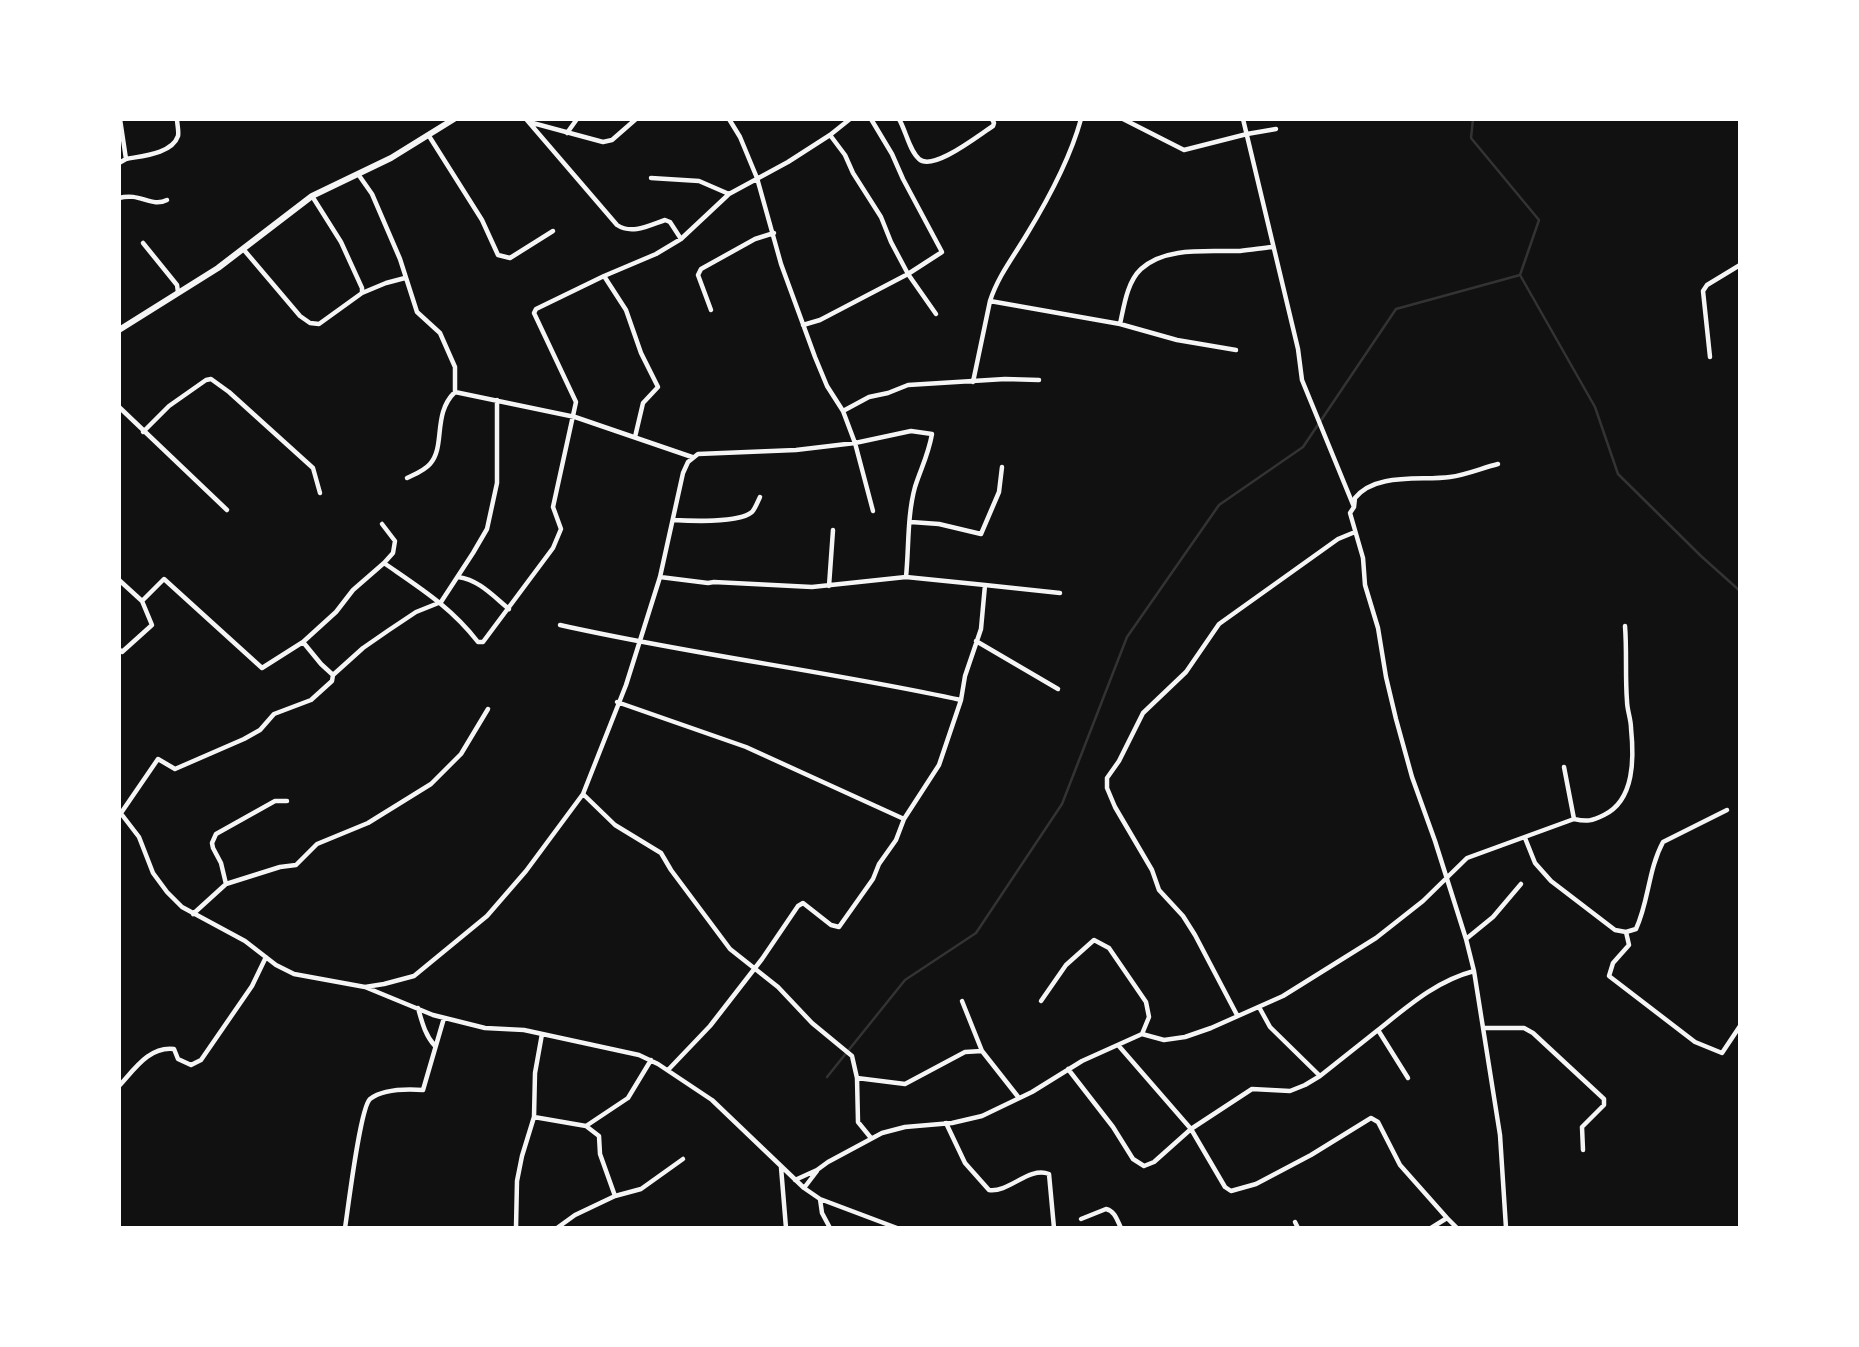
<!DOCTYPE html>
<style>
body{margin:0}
#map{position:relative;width:1859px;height:1347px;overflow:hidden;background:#111;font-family:Manrope,sans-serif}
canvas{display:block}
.frame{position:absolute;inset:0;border:121px solid #fff;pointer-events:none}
</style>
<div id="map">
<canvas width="1859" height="1347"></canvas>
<div class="frame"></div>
</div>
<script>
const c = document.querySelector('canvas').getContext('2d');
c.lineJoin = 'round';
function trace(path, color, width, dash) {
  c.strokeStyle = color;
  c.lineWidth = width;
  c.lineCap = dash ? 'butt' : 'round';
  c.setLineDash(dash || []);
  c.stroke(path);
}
const stream = new Path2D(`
 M1473,119l-2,19 68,82 -19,55 75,132 23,67 83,82 39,35
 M827,1077l78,-97 71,-47 86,-129 65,-167 92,-132 84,-58 93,-138 124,-34`);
const minor = new Path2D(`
 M526,119l91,106c15,10 33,0 48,-5l5,2 11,17
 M729,119l11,18 17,41 24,86 34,93 12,29 16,25 12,32 18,68
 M871,119l21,35 11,25 39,73 -34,22 28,40
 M899,119c7,12 10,31 20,40 14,13 61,-25 74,-33l1,-3 -2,-4
 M1081,119c-11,40 -32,79 -54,115 -13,22 -29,42 -37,67l130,23 57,16 59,10
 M1123,119l61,31 63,-16 29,-5
 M1243,119l55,230 4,31 52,127
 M529,122l74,20 9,-2 24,-21
 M567,133l10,-14
 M429,136l53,84 16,35 12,3 43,-27
 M126,159c15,-3 46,-5 52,-23 1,-5 -1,-12 -1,-17
 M119,163l7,-4 -6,-40
 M358,174l14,20 28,65 17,53 23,21 15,34v25l120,25 117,40
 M651,178l48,3 30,13
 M119,198c21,-6 32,10 48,2
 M143,243l34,42 1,7
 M244,250l56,66 10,7 9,1 43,-31v-5l-21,-46 -29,-46
 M604,276l22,34 15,43 17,34 -15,16 -8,34
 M362,293l24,-10 19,-5
 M711,310l-13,-35 3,-6 54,-30 19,-6
 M1120,324c4,-18 7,-42 21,-55 25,-23 68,-17 99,-18 11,-1 22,-3 32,-4
 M803,325l17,-5 88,-46 -17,-32 -10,-25 -28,-44 -8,-18 -15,-20
 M1710,357l-7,-66 4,-6 33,-20
 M973,382l17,-81
 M119,407l108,103
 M843,411l26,-14 19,-4 20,-8 97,-6 34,1
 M143,432l26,-26 37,-26 5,-1 18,13 84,76 7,25
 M1498,464c-16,4 -32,11 -48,13 -29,4 -74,-5 -95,21l-1,9 -4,6 13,45 2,27 13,43 8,49 10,42 16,58 23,64 31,98 8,32 26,164 6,93
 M407,478c8,-4 17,-7 23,-14 16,-18 2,-50 25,-72
 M673,520c17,1 66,3 79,-8 3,-3 6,-11 8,-15
 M911,522l28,2 42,10 18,-42 3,-25
 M384,563c36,25 67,44 94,79h5l70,-94 8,-19 -8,-22 23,-105 -42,-89 2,-4 68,-33 52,-22 25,-15 48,-45 59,-32 42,-27 20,-16
 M458,577c21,3 34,18 51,32
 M119,580l23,21 10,24 -30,27 -3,-3
 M985,585l75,8
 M829,586l4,-56
 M142,601l22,-22 98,89 41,-26
 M560,625c133,30 268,46 401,75
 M976,641l82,48
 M333,675l30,-27 26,-18 27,-18 25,-10 32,-49 14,-24 10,-46v-83
 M617,702l129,45 158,72 35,-54 22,-65 4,-24 16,-47 4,-44 -79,-8 -94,10 -98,-5 -6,1 -48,-6
 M1564,767l10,52
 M583,794l32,31 46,28 10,17 59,79 48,38 34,36 40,33 5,22 1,44 13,16
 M119,811l20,26 14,36 14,19 15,15 63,34 31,24 18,9 71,13 68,28 52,13 39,2 115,25 19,9 54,36 92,88 16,11 77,29
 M121,813l37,-54 17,10 69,-30 16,-9 14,-16 37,-14 21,-19 1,-6 -12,-11 -18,-22 33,-30 17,-22 31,-27 9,-10 2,-12 -13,-17
 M1525,838l10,25 16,18 64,49 11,2 10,-3c13,-28 12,-59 27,-87l64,-32
 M226,884l-5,-21 -8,-15 -1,-5 4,-9 59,-33h12
 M193,914l33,-30 54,-17 16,-2 21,-21 51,-21 63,-39 30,-30 27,-45
 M1626,932l3,13 -16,18 -4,13 86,66 27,11 18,-27
 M1466,939l27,-22 28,-33
 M365,987l19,-3 30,-8 73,-60 39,-45 57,-77 43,-109 34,-108 23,-104 5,-11 10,-8 98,-4 59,-7 56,-12 21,3c-4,22 -11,34 -17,53 -8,29 -6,61 -9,90
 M962,1001l20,50
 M1041,1001l25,-36 28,-25 15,8 37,54 3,15 -7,17
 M1259,1007l11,20 50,49 58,-46 30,48
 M418,1008c4,14 7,27 17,38
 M1237,1015l-42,-80 -12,-19 -24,-26 -7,-20 -37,-63 -8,-19v-10l12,-17 24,-48 43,-41 33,-48 119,-85 17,-7
 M1483,1028h41l9,5 71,66v6l-22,22 1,23
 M1378,1030c30,-24 58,-49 96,-59
 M1118,1045l73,84 34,58 6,4 25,-7 55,-29 60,-37 7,4 22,43 47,53
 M1068,1069l45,58 20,32 11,7 10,-4 37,-33 61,-40 38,2 15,-6 15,-9
 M668,1070l42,-44 52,-67 36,-53 5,-3 28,22 8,2 34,-48 6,-15 17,-24 8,-21
 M857,1078l48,6 60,-32 17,-1 37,47
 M119,1086c15,-16 30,-40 55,-37l4,10 13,6 10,-5 51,-74 14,-29
 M534,1117l52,9 42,-28 23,-38
 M946,1123l19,40 24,27c20,3 40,-24 60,-16l5,54
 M586,1126l13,10 1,18 15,42
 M781,1167l5,61
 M795,1180l22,-10 11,-8 54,-29 23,-6 47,-4 30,-7 50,-24 50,-31 60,-27 22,6 21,-3 26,-9 72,-32 93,-58 47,-37 44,-43 107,-39c13,3 18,2 30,-4 31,-15 30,-58 27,-87 0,-9 -4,-18 -4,-27 -2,-25 0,-50 -2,-75
 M804,1188l13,-17
 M820,1199l2,14 8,15
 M1081,1219l25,-10c9,2 11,11 15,19
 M1295,1222l3,6
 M345,1228c3,-19 15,-120 25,-129 13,-10 38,-10 53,-9l21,-72
 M516,1228l1,-47 5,-25 12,-39 1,-44 7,-39
 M557,1228l18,-13 40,-19 26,-7 42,-30
 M1431,1228l16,-10 10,10`);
const tertiary = new Path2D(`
 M119,330l99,-62 94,-72 79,-38 63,-39`);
trace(stream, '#333', 2.5);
trace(minor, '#f5f5f5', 4.5);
trace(tertiary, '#f5f5f5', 6);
</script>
